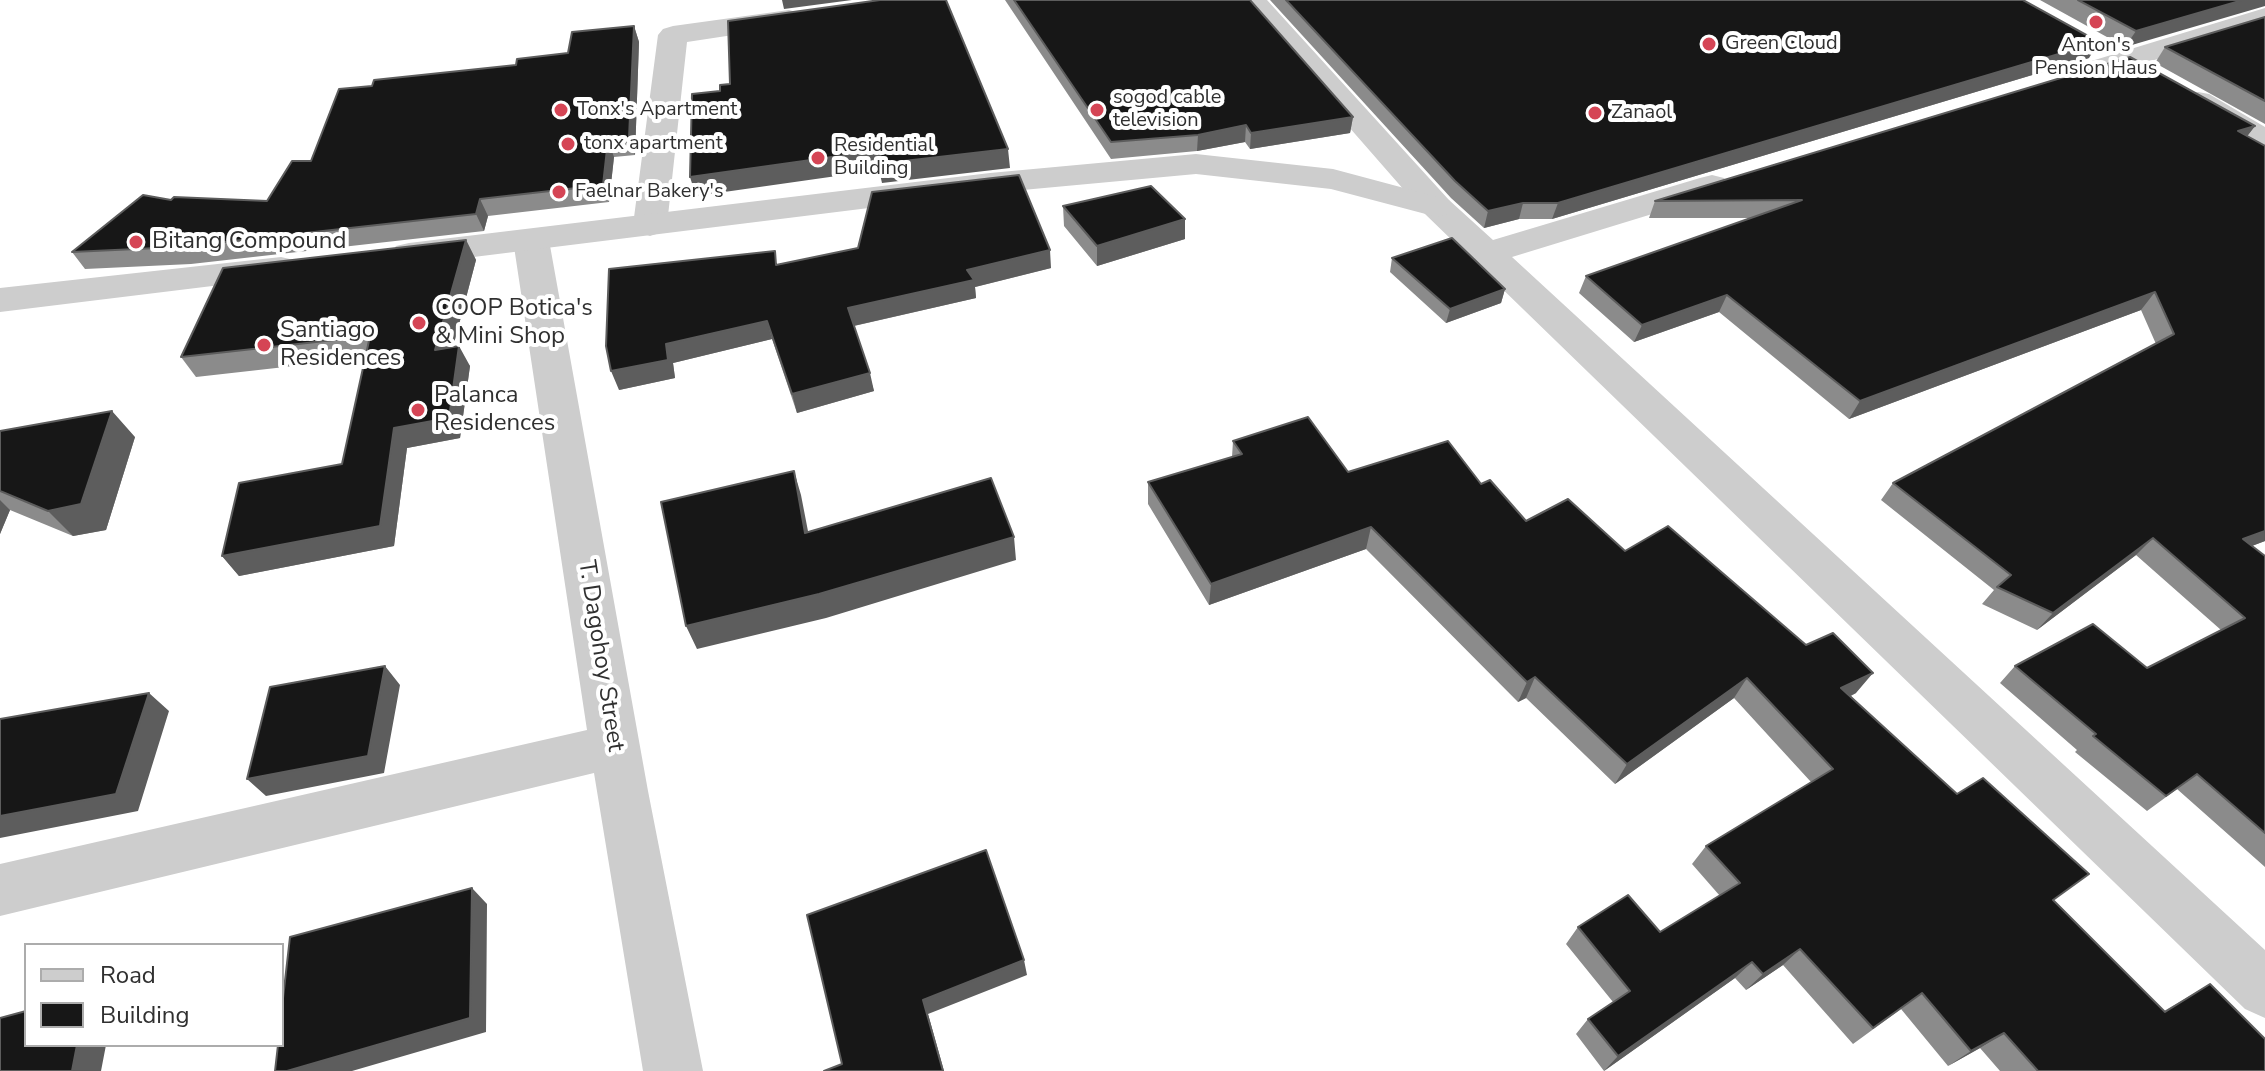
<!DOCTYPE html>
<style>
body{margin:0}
#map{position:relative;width:2265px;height:1071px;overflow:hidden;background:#fff;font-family:"Nunito Sans",sans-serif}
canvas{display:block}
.legend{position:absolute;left:24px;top:943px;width:260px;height:104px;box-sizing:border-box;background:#fff;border:2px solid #acacac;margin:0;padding:10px 14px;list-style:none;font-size:24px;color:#303030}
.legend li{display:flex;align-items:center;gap:16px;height:40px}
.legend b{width:40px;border:2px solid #acacac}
</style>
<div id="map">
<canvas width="2265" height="1071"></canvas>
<ul class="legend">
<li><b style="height:10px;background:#cdcdcd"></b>Road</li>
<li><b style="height:22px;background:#171717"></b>Building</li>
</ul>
</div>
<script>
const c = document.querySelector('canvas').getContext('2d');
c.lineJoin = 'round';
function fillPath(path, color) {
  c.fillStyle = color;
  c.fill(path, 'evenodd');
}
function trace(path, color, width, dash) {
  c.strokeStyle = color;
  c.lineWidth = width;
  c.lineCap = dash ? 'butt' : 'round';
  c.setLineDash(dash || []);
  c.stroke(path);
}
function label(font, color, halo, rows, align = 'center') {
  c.font = font + ' "Nunito Sans",sans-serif';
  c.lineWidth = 8;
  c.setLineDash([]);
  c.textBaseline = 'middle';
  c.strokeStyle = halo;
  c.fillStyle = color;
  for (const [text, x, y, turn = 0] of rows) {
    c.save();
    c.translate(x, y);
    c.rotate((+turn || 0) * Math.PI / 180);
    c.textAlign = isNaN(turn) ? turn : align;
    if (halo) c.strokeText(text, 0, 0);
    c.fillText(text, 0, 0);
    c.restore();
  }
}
const minor = new Path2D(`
 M1238,0h29l182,200 44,40 207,-62 12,-3 12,3 5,7 -5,7 -212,65 753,693v68l-20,-9 -820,-795z
 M2265,8v18l-192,59 -11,-3 -4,-6 4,-6z
 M789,10l10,3 4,6 -4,6 -112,17 -20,183 -5,7 -12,4 -12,-4 -5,-7 25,-190 5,-6 10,-3z
 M2198,92l11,2 56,33v23l-11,-3 -67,-39 -5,-7 5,-7z
 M531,229l12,3 6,8 99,551 55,280h-60l-49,-298 -594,143v-52l587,-134 -74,-490 6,-8z`);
const tertiary = new Path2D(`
 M1196,154l137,15 116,31 5,7 -5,7 -12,3 -106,-28 -135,-15 -206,19 -581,72 -13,-3 -5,-8 5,-8 13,-3 581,-70z
 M281,257l13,3 5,8 -5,8 -294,36v-24z`);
const wall = new Path2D(`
 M1005,0h245l103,117 -3,16 -100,16 -5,-7 -48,9 -86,8z
 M1270,0h753l66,58 -537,161h-33l-35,9 -33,-30z
 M2040,0h225l-140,47z
 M2265,17v107l-110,-61 10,-16z
 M634,26l5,16 -4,113 -21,2 -5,45 -121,14 -4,15 -293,33 -106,5 -13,-17 99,-52 96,1 44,-40 61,-75 144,-21 52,-12z
 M2255,126l-8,10 18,10v395l-13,5 13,10v311l-88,-78 -30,22 -72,-59 2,-2 -77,-67 15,-17 132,2 74,-38 -85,-75 -99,75 -55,-26 12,-14 -113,-90 12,-17 263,-139 -15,-34 -292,109 -130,-107 -85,30 -55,-49 7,-17 165,-58h-102l6,-17z
 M1063,206l122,13v20l-88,27 -33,-40z
 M466,240l10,20 -23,87 17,19 -10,72 -53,10 -13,98 -155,30 -17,-20 120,-92 23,-106 -169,19 -15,-20z
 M1392,258l113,31 -4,14 -55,20 -56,-51z
 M779,265l272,3 -76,19 1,11 -122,28 20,65 -77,22 -25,-74 -99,24 2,15 -56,12z
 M0,431l135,6 -29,93 -33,6 -63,-26 -10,24z
 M1233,441l115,31 133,12 45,37 99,30 231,142 -5,3 313,315 46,-27 55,87h-265l-20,-23 -32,18 -47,-57 -48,35 -70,-79 -37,25 -11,-12 -131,93 -28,-37 12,-15 25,-17 -47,-58 12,-17 82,5 60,-36 -28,-32 14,-18 105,-64 -77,-84 -119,86 -89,-86 -8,4 -152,-153 -157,56 -61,-101v-22l84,-25z`);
const shadedWall = new Path2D(`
 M782,0h70l-68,9z
 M2243,0h22v6l-140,41 11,-16z
 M634,26l5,16 -4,113 -6,-17z
 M2099,42l-10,16 -537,161 6,-16z
 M1353,117l-3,16 -100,16 1,-16z
 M1246,125l-1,17 -48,9 1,-16z
 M2255,126l-13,17 -4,-12z
 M608,140l6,17 -5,45 -6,-17z
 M1008,149l2,19 -128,15 -3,-13 -183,26 -6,-19 192,-27z
 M480,199l8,17 -4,15 -8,-17z
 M1523,203l-4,16 -35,9 4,-17z
 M1185,219v20l-88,27v-20z
 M466,240l10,20 -29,110 -12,-20z
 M1050,250l1,18 -76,19 1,11 -123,28 -5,-18 119,-38z
 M1505,289l-4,14 -55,20 4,-14z
 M2155,292l-14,18 -292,109 11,-18z
 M1727,295l-8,17 -85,30 8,-17z
 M767,321l5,18 -99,24 2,15 -56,12 -8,-19 55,-27z
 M459,346l11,20 -10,72 -53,10 -13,98 -155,30 -17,-20 172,-128z
 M870,373l4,18 -77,22 -5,-19z
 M112,411l23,26 -29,93 -33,6 -25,-25z
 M794,471l7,24 12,62 -8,-24z
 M0,500l10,10 -10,24z
 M1371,527l-5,22 -157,56 2,-21z
 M2265,531v10l-40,15 18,-17z
 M1014,537l2,23 -190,58 -129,31 -11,-23z
 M2153,538l-17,17 -99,75 16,-17z
 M385,666l15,19 -16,88 -118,23 -19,-17z
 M1873,673l-17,20 -31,15 16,-20z
 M1535,677l-9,21 -8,4 9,-20z
 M1747,678l-13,20 -119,86 12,-20z
 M149,693l20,18 -31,100 -138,27v-22z
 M472,888l15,16 -1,128 -134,39h-65z
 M1800,949l-17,16 -37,25 17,-16z
 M1024,960l3,15 -99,39 16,57h-1l-20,-71z
 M1752,962l-17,16 -131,93 14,-15z
 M2004,1033l-24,15 -32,18 23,-15z
 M77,1045h29l-5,26h-29z`);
const building = new Path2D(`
 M880,0h66l62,149 -130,15 4,-14 -192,27 2,-83 28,-3v-6l10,-1 -2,-63z
 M1014,0h236l103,117 -102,16 -5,-8 -48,10 -87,7z
 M1286,0h737l76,42 -541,161h-35l-35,8 -33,-30z
 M2078,0h165l-107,31z
 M2265,17v84l-100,-54z
 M634,26l-5,112 -21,2 -5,45 -123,14 -4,15 -297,33 -107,5 71,-57 28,5 3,-3 93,4 25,-40h19l28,-72 33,-3 2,-6 142,-15 1,-6 51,-6 4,-21z
 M2130,57l125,69 -17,5 27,15v385l-22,8 22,17v277l-68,-59 -31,22 -73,-60 3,-2 -81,-68 78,-42 54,44 98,-50 -92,-80 -100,75 -56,-26 14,-12 -118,-92 281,-149 -19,-42 -295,109 -133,-106 -85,30 -56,-49 216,-76 -147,1z
 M1019,175l31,75 -83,20 7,10 -126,28 22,65 -78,21 -25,-73 -101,23 2,16 -57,11 -5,-25 3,-77 166,-18 1,14 82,-17 14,-56z
 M1151,186l34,33 -88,27 -34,-40z
 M1452,238l53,51 -55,20 -58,-51z
 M466,240l-31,110 24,-4 -10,72 -55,10 -14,98 -158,30 17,-73 103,-19 28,-128 -189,21 42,-89z
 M112,411l-31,93 -33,7 -48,-20v-60z
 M1308,417l40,55 100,-31 33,43 9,-4 36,41 42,-22 57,52 43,-25 138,119 27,-12 40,40 -32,15 116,106 26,-16 106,96 -36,26 112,112 45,-28 55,55v32h-227l-34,-38 -33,18 -49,-58 -49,35 -73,-79 -37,25 -11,-12 -134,94 -30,-37 42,-28 -52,-64 50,-32 32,37 80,-49 -34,-37 127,-77 -86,-91 -120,86 -92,-87 -8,5 -156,-155 -160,57 -63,-102 94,-28 -9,-13z
 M794,471l11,62 186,-55 23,59 -195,57 -133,32 -25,-124z
 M385,666l-17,90 -121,23 23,-92z
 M149,693l-33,101 -116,22v-97z
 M986,850l38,110 -101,40 20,71h-119l18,-7 -35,-149z
 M472,888l-2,130 -183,53h-12l3,-26h4v-38l8,-70z
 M26,1011v34h51l-5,26h-72v-53z`);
const markers = [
 [2096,22,8,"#d54555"],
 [1709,44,8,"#d54555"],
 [561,110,8,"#d54555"],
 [1097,110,8,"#d54555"],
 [1595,113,8,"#d54555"],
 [568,144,8,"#d54555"],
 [818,158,8,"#d54555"],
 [559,192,8,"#d54555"],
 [136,242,8,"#d54555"],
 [419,323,8,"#d54555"],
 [264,345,8,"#d54555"],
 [418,410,8,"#d54555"]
];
const farPoinames = [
 ["Green Cloud",1725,44],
 ["Anton's",2096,46,"center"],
 ["Pension Haus",2096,69,"center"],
 ["sogod cable",1113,98],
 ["television",1113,121],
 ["Tonx's Apartment",577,110],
 ["Zanaol",1611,113],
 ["tonx apartment",584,144],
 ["Residential",834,146],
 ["Building",834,169],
 ["Faelnar Bakery's",575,192]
];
const poiNames = [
 ["Bitang Compound",152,242],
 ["COOP Botica's",435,309],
 ["& Mini Shop",435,337],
 ["Santiago",280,331],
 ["Residences",280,359],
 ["Palanca",434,396],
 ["Residences",434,424]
];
const streetNames = [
 ["T. Dagohoy Street",600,656,81]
];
fillPath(minor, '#cdcdcd');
fillPath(tertiary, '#cdcdcd');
fillPath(wall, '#8b8b8b');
fillPath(shadedWall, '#5d5d5d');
fillPath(building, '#171717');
trace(building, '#5d5d5d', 2);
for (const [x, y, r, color] of markers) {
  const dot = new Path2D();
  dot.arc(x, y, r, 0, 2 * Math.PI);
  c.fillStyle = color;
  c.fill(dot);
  trace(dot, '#fff', 3);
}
label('20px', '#303030', '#fff', farPoinames, 'left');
label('24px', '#303030', '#fff', poiNames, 'left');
label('24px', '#303030', '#fff', streetNames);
</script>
